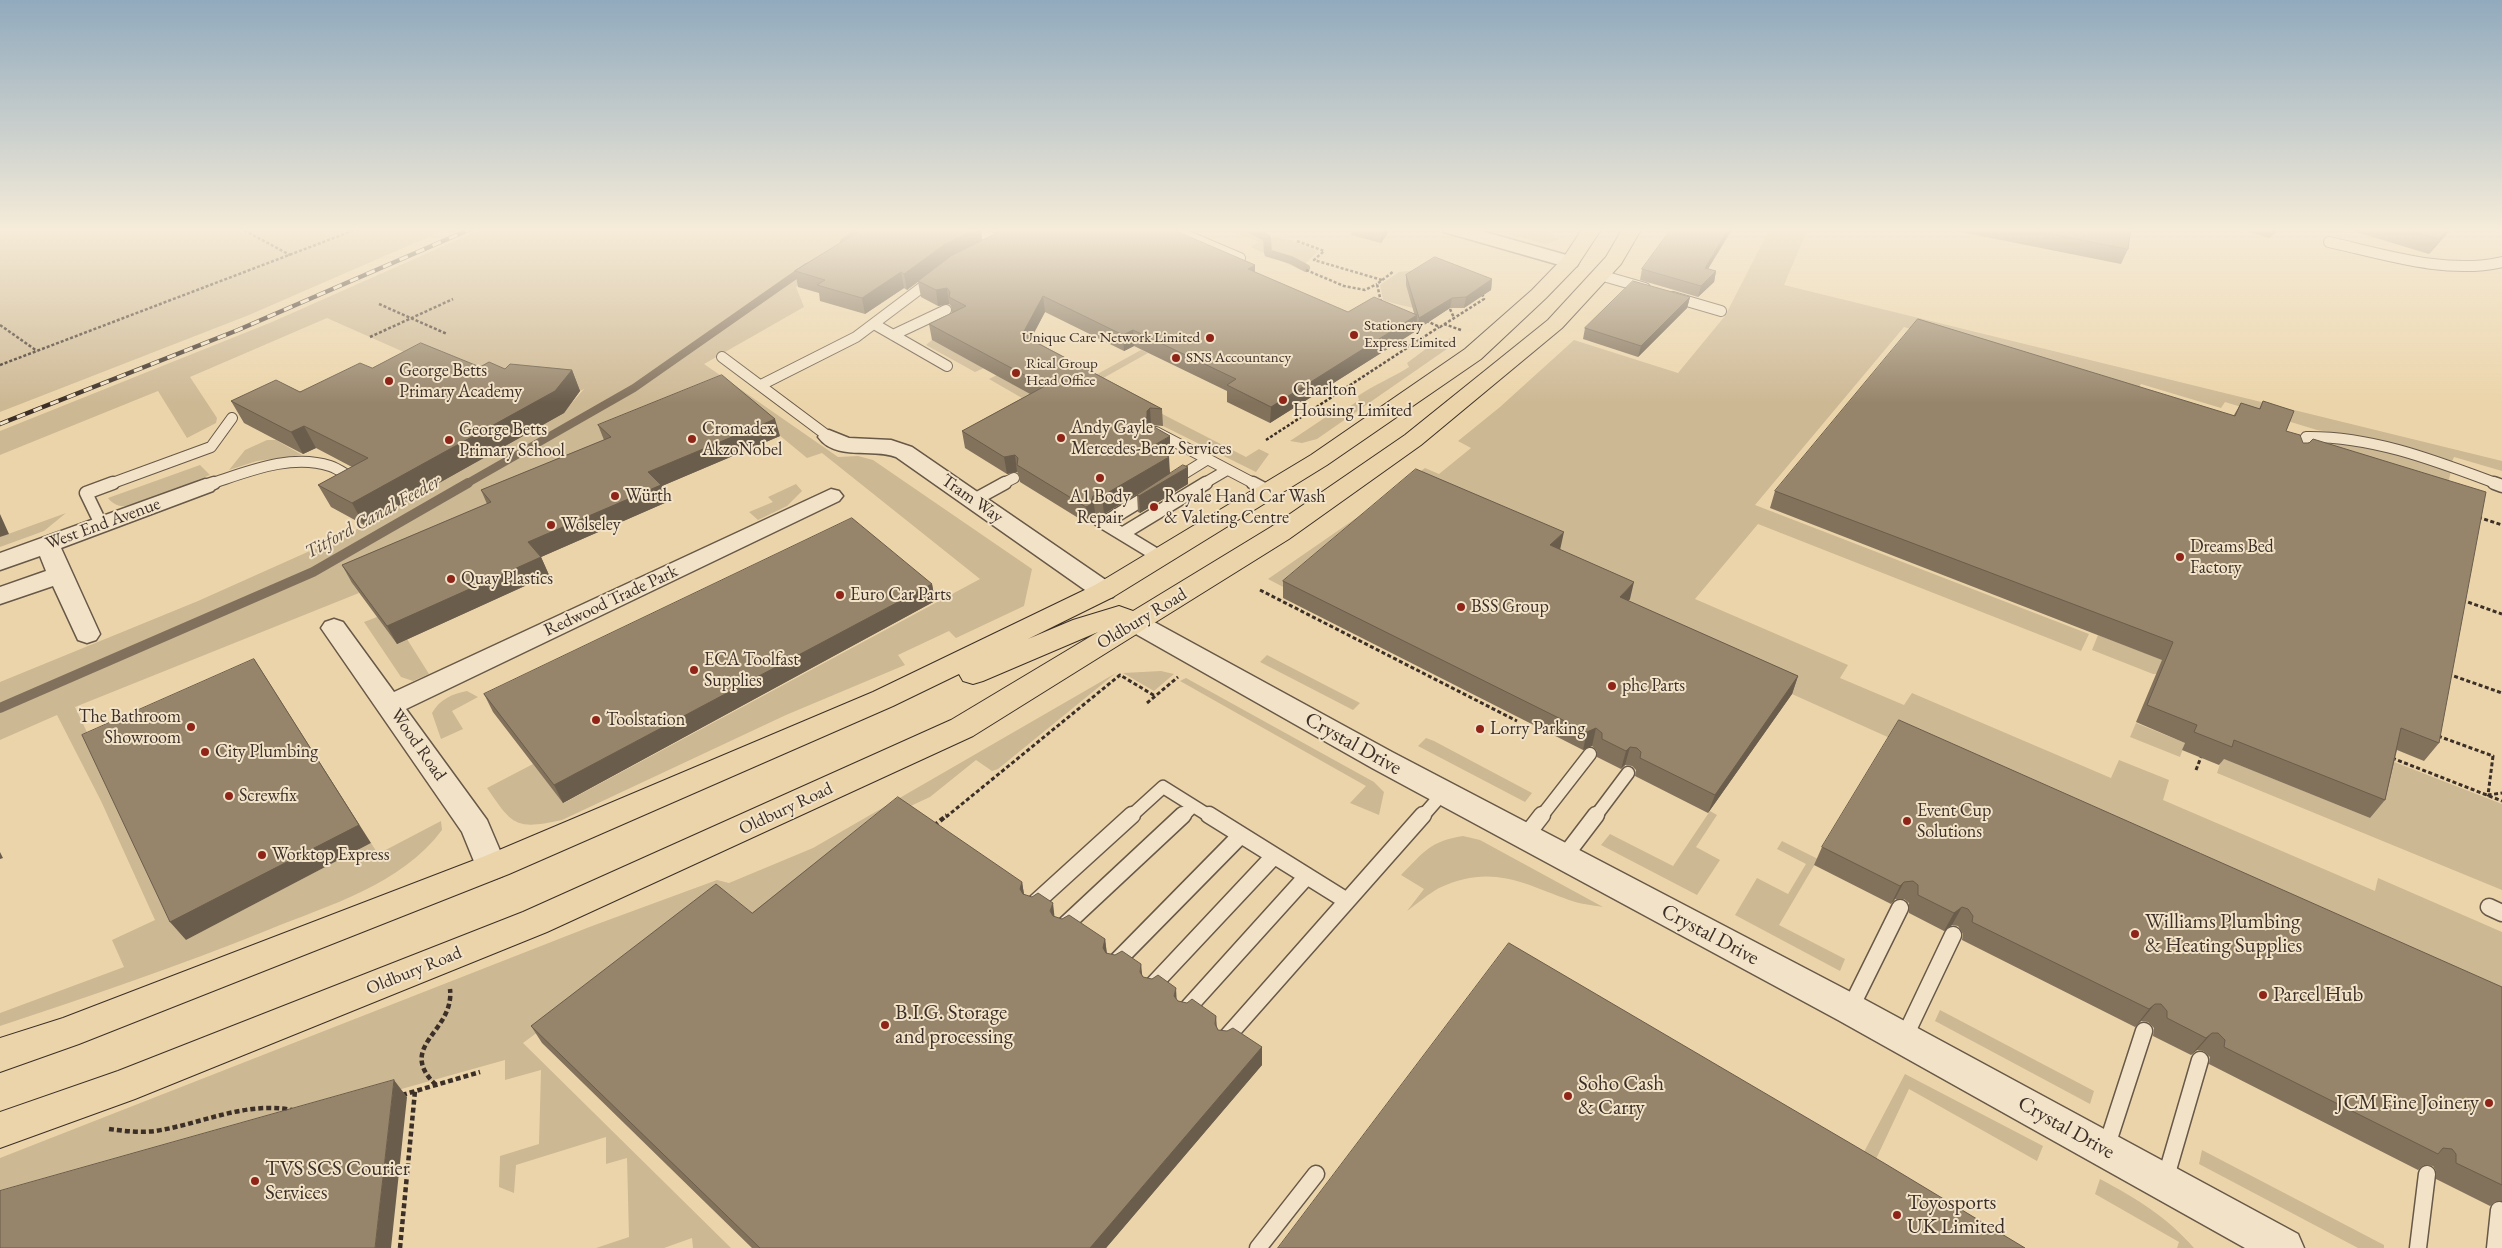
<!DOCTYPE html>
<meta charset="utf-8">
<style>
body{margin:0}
canvas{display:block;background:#ebd4aa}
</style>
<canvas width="2502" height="1248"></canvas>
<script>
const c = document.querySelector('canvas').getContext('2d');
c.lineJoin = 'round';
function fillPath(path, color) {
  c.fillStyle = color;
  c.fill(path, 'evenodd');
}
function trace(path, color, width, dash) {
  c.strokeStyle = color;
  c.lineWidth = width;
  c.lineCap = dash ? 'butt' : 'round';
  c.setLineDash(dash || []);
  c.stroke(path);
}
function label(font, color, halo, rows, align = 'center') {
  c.font = font + ' "EB Garamond",serif';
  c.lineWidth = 4;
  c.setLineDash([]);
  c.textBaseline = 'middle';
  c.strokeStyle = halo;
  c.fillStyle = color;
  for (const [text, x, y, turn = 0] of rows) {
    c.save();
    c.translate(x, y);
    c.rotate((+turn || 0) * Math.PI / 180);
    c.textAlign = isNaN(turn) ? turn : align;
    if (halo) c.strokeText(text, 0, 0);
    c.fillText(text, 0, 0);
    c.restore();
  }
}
const green = new Path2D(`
 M0,228h449l-200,87 -249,97z
 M484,228h404l-92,59 8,20 -100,57 134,93 20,-1 15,4 159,109 -8,37 -68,32 -7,-7 -51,24 7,10 -119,50 -224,105c-46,10 -49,6 -75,-32l46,-24 31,39 416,-224 -158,-126 -15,5 -80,-66 -375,191 7,10 -284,114 111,233 185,-97 7,11 63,-33 1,9c-41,55 -113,75 -174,100 -89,36 -178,66 -268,96v-13l124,-46 -12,-27 43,-20 -54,-119 -44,-86 -57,25v-58l198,-81 152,-68 213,-120 21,-24 -4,2h-250l76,-38 -79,-35 -137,59 27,41 -1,5 -29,15 -29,-47 -158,64v-24l272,-109z
 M1225,228h28l19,9 18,3 28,11 -13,13 4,2 -8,4 -50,-23 8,-5z
 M1505,228h39l15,12 -14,4 -43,-12z
 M1770,228h38l-24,57 718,176v10l-48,-14 -3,7 -86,-26 -48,-8 -92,-28 -4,6 -80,-24 -8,12 -229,-69 -149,178 334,129 -8,17 -323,-127 -63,75 153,66 -8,13 64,27 8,-12 199,85 8,-18 50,20 -6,20 212,91 3,-13 124,54v81l-886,-398 13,-16 -223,-117 19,-14 14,6 32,-26 -13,-7 42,-34 74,-67 104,33 47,-57z
 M1419,270l9,43c-15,-7 -29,-7 -45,-13l-3,-15 19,-13z
 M1450,338l4,6 -137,95 -15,4 -12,-2 36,-24h9l24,-17 -1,-4c17,-12 34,-18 51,-29l-2,-4 20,-15 8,1z
 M932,340l52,28 -9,4 -49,-27z
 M1141,350l7,3 -50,28 148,76 13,-8 10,5 -13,18 -93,-46 -80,-44z
 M997,375l33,19 -8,4 -33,-19z
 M267,440h9l26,15 -45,6 -28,9 16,-20z
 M2336,443l28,2 87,26 -7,30 -122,-56z
 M200,465l10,10c-26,10 -58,28 -85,31 -7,1 -13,-3 -17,-8z
 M796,484l6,7 -15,15 -29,14 -9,-8 24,-10 -5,-5z
 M1378,503l-91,86 -19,-10z
 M66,513l-22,18 -44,16v-10z
 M377,617l20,27 10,-5 22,35 -16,7 -12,-4 -37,-55z
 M2098,635l83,32 -2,6 -26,1 -61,-24z
 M1267,655l93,48 -7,7 -93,-48z
 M1161,671l13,3 -20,17 -31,-18z
 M1116,673l-118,96 -6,2 -16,-11 -46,37 -28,13 -140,111 -36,-29 -203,151 208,205h-38l-1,-10 -28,10h-68l33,-11 -2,-79 -21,6v-27l-90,28 -2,28 -15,-6 1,-31 39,-12 2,-74 -36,10v-20l-282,79 -223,87v-68l592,-232 125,-46 12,3 84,-35z
 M1186,678l188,104 10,10 -5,23 -29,-12 16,-17 -186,-105z
 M467,691l11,6 -26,14 11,18 -22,10 -9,-26c8,-14 20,-19 35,-22z
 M2136,723l49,20 -5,14 -50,-20z
 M1426,738l8,3 98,52 -7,9 -107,-56z
 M2222,758l148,60 14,-60 118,46v86l-285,-117z
 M1710,811l7,4 -21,32 24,13 -23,35 -96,-50 9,-11 63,32z
 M1463,836l17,4 123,67c-11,-2 -24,-3 -34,-7 -48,-18 -79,-36 -130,-12 -11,6 -22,16 -32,23l17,-22 -23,-14c23,-23 29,-34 62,-39z
 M1782,841l36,18 -39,66 66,34 -5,12 -105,-56 22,-37 31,16 18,-30 -29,-15z
 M1940,1010l154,81 -4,13 -155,-83z
 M1905,1074l138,72 -6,15 -128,-72 -41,87 -13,-7z
 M2202,1150l182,95v3h-26l-159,-84z
 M2100,1179c36,19 67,38 94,69h-17l2,-6 -84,-48z`);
const streamFar1 = new Path2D(`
 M1247,228l20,10 1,15 23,7 15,8
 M844,242l20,-14
 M466,484l168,-96 173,-121`);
const stream = new Path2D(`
 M0,708l313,-136 155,-89`);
const pathFar2 = new Path2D(`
 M240,228l50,27
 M1297,241l27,10 -10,9 68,20
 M1306,270l38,16 21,4 12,-6
 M1381,302l-4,-18 17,-13
 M379,304l68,30
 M1450,309l4,9
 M1426,321l14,6 44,-28 -2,-6
 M1444,324l17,6
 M0,325l37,26
 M370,337l83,-38
 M0,365l360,-137
 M1266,440l173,-113`);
const pathFar1 = new Path2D(`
 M2478,517l24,8
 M1260,590l257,131
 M2462,600l40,14
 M2448,674l54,19
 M1147,703l31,-26
 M2438,736l55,20 -5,39 14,-2
 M2392,758l110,43
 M2196,770l5,-13
 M946,817l174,-142 35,21`);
const path = new Path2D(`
 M934,826l13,-11
 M436,1085c-41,-39 19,-53 14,-96
 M402,1095l78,-23
 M109,1129c15,2 31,4 46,2 47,-7 89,-30 137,-21
 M400,1248l15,-157`);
const serviceFar2 = new Path2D(`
 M1169,228l71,30
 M983,235l18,5
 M2329,242c54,12 118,33 173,20
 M1600,275l45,13
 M1673,297l48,14
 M874,324l73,42
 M893,335l53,-25
 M722,357l107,80
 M761,385l95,-48 77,-58
 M1156,432l99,52
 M2296,454l10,-17c67,-1 130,24 192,47
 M1174,480l34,-21
 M110,484l101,-37 21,-29
 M210,484c37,-12 81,-31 120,-18 9,3 16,9 24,13
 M1002,484l12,-6
 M1203,484l24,-14`);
const serviceFar1 = new Path2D(`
 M1253,483l15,8
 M2494,483l8,3
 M205,486l9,-3
 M974,500l31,-17
 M1099,520l61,37
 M1104,523l46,-28
 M101,524l-15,-31 27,-10
 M1122,534l84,-51
 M1130,817l33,-30 48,30
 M1182,817l11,-11
 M1422,817l21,-24
 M1541,817l49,-63
 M1595,817l33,-44`);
const service = new Path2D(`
 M1209,815l138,86 76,-86
 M1525,837l17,-22
 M1564,857l32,-42
 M1033,905l99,-90
 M2489,907l13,6
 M1063,927l120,-112
 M1115,963l125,-127
 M1151,987l123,-131
 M1850,1009l50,-101
 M1185,1011l122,-135
 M1904,1038l49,-103
 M1225,1039l122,-138
 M2106,1148l38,-117
 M2165,1180l35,-120
 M1258,1248l58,-74
 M2418,1248l9,-74
 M2495,1248l4,-38`);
const minor = new Path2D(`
 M1441,228h30l106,30 2,4 -2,4 -7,2 -126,-36z
 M829,430l20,8 42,2 21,7 201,138 4,6 -4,6 -9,2 -9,-2 -199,-140c-24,-9 -61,4 -78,-20l3,-5z
 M205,479l8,2 4,5 -4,5 -152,57 39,86 -4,6 -9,3 -9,-3 -25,-54 -53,18v-17l46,-16 -6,-15 -40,14v-17z
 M831,489l8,2 4,5 -4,5 -433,208 81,111 20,47 -5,9 -11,4 -11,-4 -18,-44 -141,-204 4,-6 9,-3 9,3 51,70z
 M1136,614l9,3 247,135 470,246 436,236 6,14h-59l-407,-228 -466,-252 -245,-139 -4,-6 4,-6z`);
const primary = new Path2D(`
 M1583,228h19l-25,38 -31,32 -65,61 -154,106 -214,132 -85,42 45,-19 46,-14 14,5 138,-84 134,-92 143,-115 58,-63 17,-29h19l-21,36 -59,64 -141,117 -132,94 -316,197 -426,196 -412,167 -135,49v-36l118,-41 405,-159 428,-192 147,-88 -115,49 -10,3 -10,-3 -4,-7 -66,32 -384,168 -430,170 -79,28v-34l63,-20 422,-162 388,-164 222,-107 216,-130 154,-106 67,-59 31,-32z`);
const rail = new Path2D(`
 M0,424l238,-94 235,-102`);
const wall = new Path2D(`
 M865,228h120l-4,1 1,12 17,-9 -14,-4h106l164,37v7l93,40 66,1 -8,-28v-10l86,4 -1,11 -27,18h-14l-32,21 -2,-7v9l-146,92 -43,-21v-11l-93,-45 -10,5 -79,-39 -14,27 131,70 1,17 -12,-1 19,28 -4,2 4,18 18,11 -48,29 -2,-1 -1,-17 10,-7 -43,26 -9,-1 -4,9 -3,2 -68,-42 -2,-9 -1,-1 -10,2 -42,-26 -3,-17 68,-37 -98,-54 -3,-16 23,-11 -1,-7 -2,-2 -11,2 -17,-9 -3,-15 -11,8 -3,-2 -39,26 -45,-13 -1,-8 -21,-6 -3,-16z
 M1351,228h40l-10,15 -30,-8z
 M1941,228h190l-3,21 -7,15z
 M2237,228h43l-11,10z
 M2343,228h109l-23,26z
 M1642,269h66l8,2 -2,11 -16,15 -58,-17z
 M1690,297l-3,11 -49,49 -55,-18 2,-11z
 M480,367l25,2 67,1 8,21 -16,22 -200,112 -33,-18 -13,-22 34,-18 -36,-19 -13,6 -59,-31 -13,-22z
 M2263,401l23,30 153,312 -15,18 -27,-11 -12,50 -15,18 -146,-59 -5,6 -37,-15 3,-7 -49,-21 26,-62 -392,-152 5,-17 459,-76 7,-12 18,6z
 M598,425l182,11 -118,50 5,16 -126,55 8,18 -152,69 -45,-61 -10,-18 145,-61 -6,-14 123,-50z
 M1560,550l70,49 -2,2 170,75 -6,18 -84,119 -73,-37 1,-6 -4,-4 -7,-1 -4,4 -24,-12v-6l-5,-5 -9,4 -300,-152v-17z
 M932,584l3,17 -372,202 -70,-91 -9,-18z
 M1822,847l680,140v214h-5l-7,5 -54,-27v-8l-3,-5 -9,-1 -6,5 -209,-106 1,-7 -7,-6 -6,-1 -6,5 -38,-19 1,-8 -6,-6 -7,-1 -6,6 -173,-87 1,-6 -5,-8 -6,-1 -8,6 -35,-18v-10l-5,-4h-9l-4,5 -77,-39z
 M1022,882l2,13 31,22 50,22 2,14 35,23 35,24 1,1 38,15 1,11 1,3 44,17v18l-156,183h-354l-210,-205 -11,-17 221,-113z`);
const shadedWall = new Path2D(`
 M975,228h10l-4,1 1,13 -36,18 -39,30 -3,-16 40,-29z
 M1000,228h9l-9,5z
 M1382,228h9l-10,15 1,-14z
 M1729,228h4l-31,51 3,-11z
 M2275,228h5l-11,10z
 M2448,228h4l-23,26 10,-15z
 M1255,265v16l-7,-12z
 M1716,271l-2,11 -16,15 3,-11z
 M901,272l3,16 -39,26 -3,-16z
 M1492,279l-1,11 -27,18 2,-11z
 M947,288l2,16 -11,2 -2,-16z
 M1043,296l2,16 -21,39 -2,-16z
 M1690,297l-3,11 -49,49 3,-11z
 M1452,298l-2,10 -32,21 1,-11z
 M1417,315l-1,16 -146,92 1,-16z
 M1133,330l1,16 -10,5 -1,-16z
 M572,370l8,21 -16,22 -200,112 -12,-22z
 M1150,408l1,17 -9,-5 5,-9z
 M775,419l5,17 -118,50 5,16 -126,55 8,18 -152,69 -10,-18 141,-84 120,-70z
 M304,426l12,22 -13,6 -12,-22z
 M1170,436v17l-18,11 -1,-17z
 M1015,455l2,17 -10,2 -3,-17z
 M1169,457l1,17 -66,40 -2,-18z
 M1188,467v17l-48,29 -1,-17z
 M1093,496l2,17 -4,9 -3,2 -2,-17z
 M0,514l9,20 -9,3z
 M1564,532l-4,18 -10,-5z
 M1634,582l-4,17 -14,16 4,-18z
 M932,584l3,17 -372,202 -9,-18z
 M254,659l117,184 -185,97 -16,-18z
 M1798,676l-6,18 -84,119 7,-18z
 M1596,728l-4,18 -9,4 4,-18z
 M1630,747l-5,18 -4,4 5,-18z
 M0,852l3,6 -3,1z
 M1022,882l3,18 -5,-11z
 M1904,882l-9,17 -4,5 9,-18z
 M1053,903l2,18 -5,-10z
 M1962,907l-10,18 -8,6 10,-18z
 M1105,939l2,18 -4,-9z
 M1141,964l2,18 -3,-10z
 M1176,988l1,17 -3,-9z
 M2155,1004l-14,17 -6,6 14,-18z
 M2212,1033l-15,17 -6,5 15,-17z
 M1262,1047v18l-156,183h-16z
 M394,1080l13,17 -16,151h-16z`);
const building = new Path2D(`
 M865,228h112l-33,17 -40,29 -3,-2 -39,26 -45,-13 8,-5 -30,-9z
 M1007,228h84l3,2 2,-2h73l86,37 -7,4 100,43 26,-15 43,18 -146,92 -44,-22 9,-6 -103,-49 -10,5 -80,-39 -21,39 140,74 -12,-1 -3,3v6l-5,3 28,16 -19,11 18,10 -67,39h-9l-3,9 -4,2 -69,-42 1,-7 -3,-3 -11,2 -42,-26 83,-45 -116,-62 37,-18 -17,-9 1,-5 -3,-4 -11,2 -18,-9 33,-25z
 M1672,228h57l-24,40 11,3 -15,15 -59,-17z
 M2022,228h109l-3,21z
 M2403,228h45l-9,11z
 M1435,257l57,22 -26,18 -14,1 -33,20 -13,-43z
 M1633,281l57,16 -49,49 -56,-18z
 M1918,319l317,97 6,-13 19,6 3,-8 31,10 -8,20 14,4 3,8h6l4,-4 173,53 -47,251 -38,-15 -16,72 -151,-60 -2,7 -38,-15 3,-7 -50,-20 26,-63 -398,-151z
 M421,343l59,24 9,-5 16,7 5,-5 62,6 -17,21 -203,112 -34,-18 50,-27 -64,-32 -13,6 -60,-31 45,-21 24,12 60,-29 12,5z
 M722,375l53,44 -127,53 13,13 -133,57 13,15 -154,69 -45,-61 149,-63 -10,-12 130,-53 -13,-12z
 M1183,465l5,2 -49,29 -2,-1z
 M1416,469l148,63 -14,13 84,37 -14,15 178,79 -83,119 -75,-37 1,-6 -4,-4 -7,-1 -4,4 -24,-12v-6l-6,-5 -9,4 -304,-151z
 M852,518l80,66 -378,201 -70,-91z
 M254,659l105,166 -189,97 -88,-187z
 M1899,720l603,267v198l-46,-22v-9l-4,-5 -9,-1 -5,6 -214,-107 1,-7 -7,-7h-6l-6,5 -39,-20v-7l-6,-7h-6l-6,5 -177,-87 1,-6 -5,-7 -6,-2 -8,6 -36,-18v-10l-5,-4 -9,1 -4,4 -78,-39z
 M898,797l124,85 -2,7 3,5 9,3 6,-4 15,10 -3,8 3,5 9,3 7,-4 36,24 -2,9 3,5 9,2 7,-4 19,13 -1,8 3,5 9,2 6,-4 18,13 -2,8 4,5 9,2 5,-4 24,17 -1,8 3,6 9,1 6,-3 29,19 -172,201h-330l-229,-222 185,-142 36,29z
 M1509,943l375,220 141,85h-747z
 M394,1080l-19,168h-375v-57z`);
const markers = [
 [1354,335,5,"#8f2418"],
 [1210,338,5,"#8f2418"],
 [1176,358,5,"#8f2418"],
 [1016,373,5,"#8f2418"],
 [389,381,5,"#8f2418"],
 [1283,400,5,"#8f2418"],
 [1061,438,5,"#8f2418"],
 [692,439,5,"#8f2418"],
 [449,440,5,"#8f2418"],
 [1100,478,5,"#8f2418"],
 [615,496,5,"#8f2418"],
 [1154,507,5,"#8f2418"],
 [551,525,5,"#8f2418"],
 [2180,557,5,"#8f2418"],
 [451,579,5,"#8f2418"],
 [840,595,5,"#8f2418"],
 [1461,607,5,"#8f2418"],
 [694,670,5,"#8f2418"],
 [1612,686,5,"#8f2418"],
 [596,720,5,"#8f2418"],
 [191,727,5,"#8f2418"],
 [1480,729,5,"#8f2418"],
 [205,752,5,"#8f2418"],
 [229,796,5,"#8f2418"],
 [1907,821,5,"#8f2418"],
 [262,855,5,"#8f2418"],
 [2135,934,5,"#8f2418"],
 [2263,995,5,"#8f2418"],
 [885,1025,5,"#8f2418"],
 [1568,1096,5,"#8f2418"],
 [2489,1103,5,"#8f2418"],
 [255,1181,5,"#8f2418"],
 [1897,1215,5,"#8f2418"]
];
const farPoinames = [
 ["Stationery",1364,326],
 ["Express Limited",1364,343],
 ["Unique Care Network Limited",1200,338,"right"],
 ["SNS Accountancy",1186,358],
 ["Rical Group",1026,364],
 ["Head Office",1026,381]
];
const poiNames = [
 ["George Betts",399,371],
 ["Primary Academy",399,392],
 ["Charlton",1293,390],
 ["Housing Limited",1293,411],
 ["Andy Gayle",1071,428],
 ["Mercedes-Benz Services",1071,449],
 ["Cromadex",702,429],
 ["AkzoNobel",702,450],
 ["George Betts",459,430],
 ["Primary School",459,451],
 ["Würth",625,496],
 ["A1 Body",1100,497,"center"],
 ["Repair",1100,518,"center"],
 ["Royale Hand Car Wash",1164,497],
 ["& Valeting Centre",1164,518],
 ["Wolseley",561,525],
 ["Dreams Bed",2190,547],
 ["Factory",2190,568],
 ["Quay Plastics",461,579],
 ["Euro Car Parts",850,595],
 ["BSS Group",1471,607],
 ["ECA Toolfast",704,660],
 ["Supplies",704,681],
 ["phc Parts",1622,686],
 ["The Bathroom",181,717,"right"],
 ["Showroom",181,738,"right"],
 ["Toolstation",606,720],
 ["Lorry Parking",1490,729],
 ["City Plumbing",215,752],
 ["Screwfix",239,796],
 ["Event Cup",1917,811],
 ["Solutions",1917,832],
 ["Worktop Express",272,855]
];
const streetNames = [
 ["Tram Way",972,499,35],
 ["West End Avenue",103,524,-20],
 ["Redwood Trade Park",611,601,-25],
 ["Oldbury Road",1142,619,-31],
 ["Wood Road",418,745,55],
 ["Oldbury Road",786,809,-25],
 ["Oldbury Road",414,971,-22]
];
const waterNames = [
 ["Titford Canal Feeder",373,517,-29]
];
const nearStreetnames = [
 ["Crystal Drive",1353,744,29],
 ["Crystal Drive",1710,935,28],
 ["Crystal Drive",2066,1128,29]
];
const nearPoinames = [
 ["Williams Plumbing",2145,922],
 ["& Heating Supplies",2145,946],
 ["Parcel Hub",2273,995],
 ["B.I.G. Storage",895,1013],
 ["and processing",895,1037],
 ["Soho Cash",1578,1084],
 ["& Carry",1578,1108],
 ["JCM Fine Joinery",2479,1103,"right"],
 ["TVS SCS Courier",265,1169],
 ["Services",265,1193],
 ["Toyosports",1907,1203],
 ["UK Limited",1907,1227]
];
fillPath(green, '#cdb894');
trace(streamFar1, '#81705b', 8);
trace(stream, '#81705b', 10);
trace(serviceFar2, '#675848', 12);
trace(serviceFar1, '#675848', 15);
trace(service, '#675848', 19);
trace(minor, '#675848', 3);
trace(primary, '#3b2f27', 2);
trace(pathFar2, '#3b2f27', 2.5, [3, 2]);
trace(pathFar1, '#3b2f27', 3, [4, 2.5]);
trace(path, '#3b2f27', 4.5, [5, 3]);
trace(serviceFar2, '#f2e3c8', 10);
trace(serviceFar1, '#f2e3c8', 12);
trace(service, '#f2e3c8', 16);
fillPath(minor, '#f2e3c8');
fillPath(primary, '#ebd4aa');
trace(rail, '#3b2f27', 4.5);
trace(rail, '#f2e3c8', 3, [9]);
fillPath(wall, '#82725c');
fillPath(shadedWall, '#6a5d4b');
fillPath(building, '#97856b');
trace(building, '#6a5d4b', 1);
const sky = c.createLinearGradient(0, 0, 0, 403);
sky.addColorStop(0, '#91aabd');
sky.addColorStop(0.57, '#f6ecd9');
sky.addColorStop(1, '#f6ecd900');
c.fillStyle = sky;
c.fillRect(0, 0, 2502, 403);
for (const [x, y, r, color] of markers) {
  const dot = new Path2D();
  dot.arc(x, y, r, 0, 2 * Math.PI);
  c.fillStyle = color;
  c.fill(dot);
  trace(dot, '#f2e3c8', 2);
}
label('15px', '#3b2f27', '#f2e3c8', farPoinames, 'left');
label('18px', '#3b2f27', '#f2e3c8', poiNames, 'left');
label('18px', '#3b2f27', '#f2e3c8', streetNames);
label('italic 19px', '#584a3c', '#f2e3c8', waterNames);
label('21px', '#3b2f27', '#f2e3c8', nearStreetnames);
label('21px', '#3b2f27', '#f2e3c8', nearPoinames, 'left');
</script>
